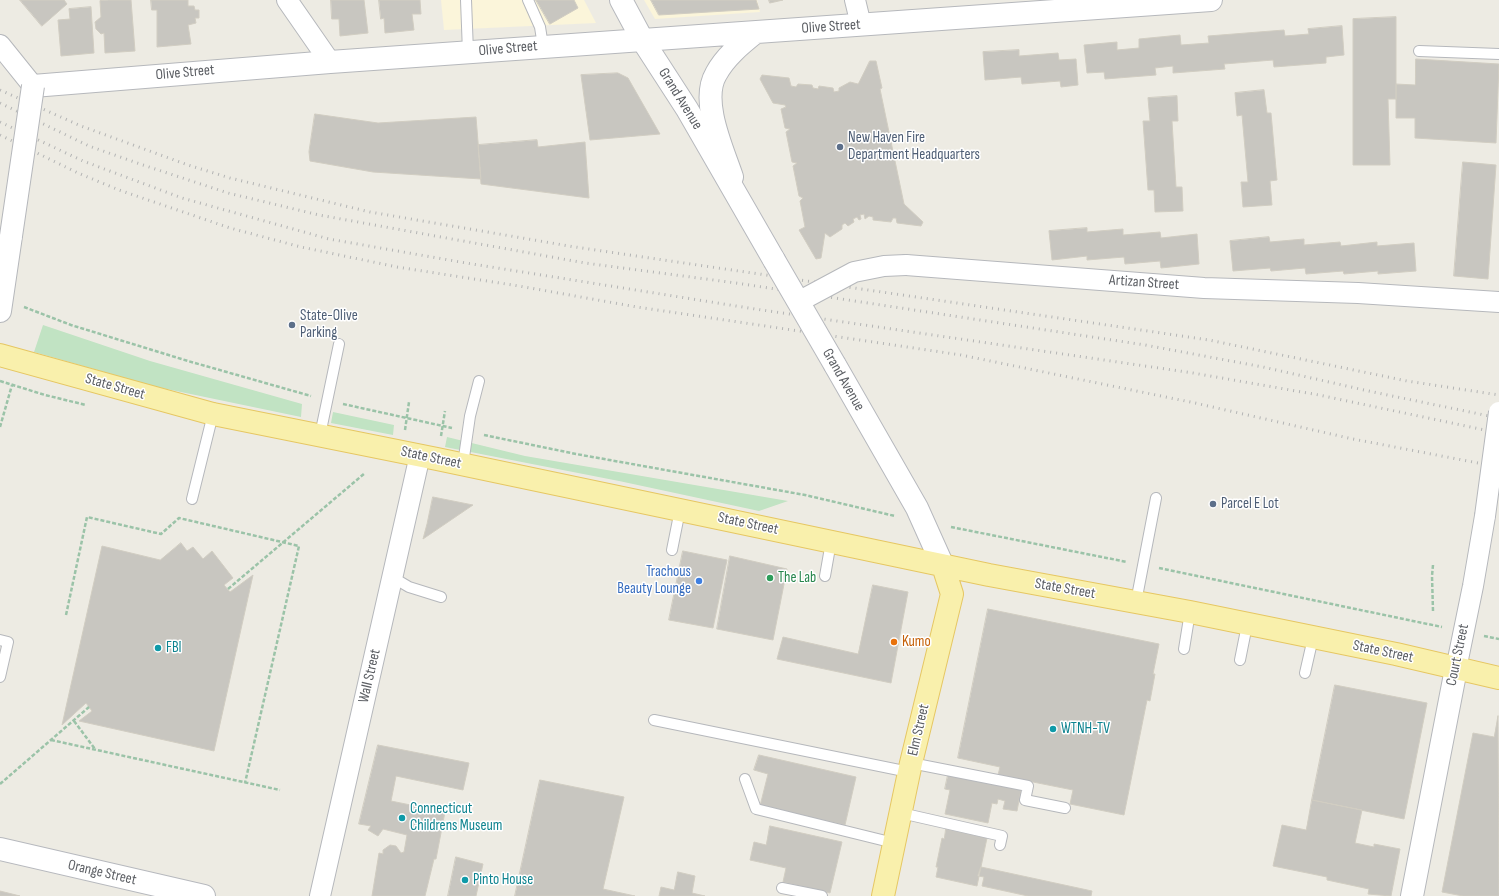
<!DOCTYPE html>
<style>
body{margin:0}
canvas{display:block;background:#edebe3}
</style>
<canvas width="1499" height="896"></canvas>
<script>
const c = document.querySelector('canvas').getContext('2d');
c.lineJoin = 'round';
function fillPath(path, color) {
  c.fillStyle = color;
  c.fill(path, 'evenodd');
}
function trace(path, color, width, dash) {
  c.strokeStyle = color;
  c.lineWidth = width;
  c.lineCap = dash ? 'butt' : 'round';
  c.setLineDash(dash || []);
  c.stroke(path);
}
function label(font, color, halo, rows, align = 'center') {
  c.font = font + ' "Sofia Sans Condensed",sans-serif';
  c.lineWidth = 3;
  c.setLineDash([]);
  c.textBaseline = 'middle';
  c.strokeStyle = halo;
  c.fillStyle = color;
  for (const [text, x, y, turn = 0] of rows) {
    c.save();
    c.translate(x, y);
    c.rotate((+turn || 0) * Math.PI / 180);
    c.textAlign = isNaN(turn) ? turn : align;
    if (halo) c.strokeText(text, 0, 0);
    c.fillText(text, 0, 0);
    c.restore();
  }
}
const commercial = new Path2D(`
 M441,0h143l12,23 -152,7z
 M644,0h113l3,12 -105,7z`);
const green = new Path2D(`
 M43,325l107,36 152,43 -1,13 -144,-30 -123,-35z
 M333,412l61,13 -1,10 -62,-12z
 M447,437l78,19 263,45 -29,10 -140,-30 -174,-34z`);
const building = new Path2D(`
 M20,0h44l3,4 -25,22z
 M109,0h22l4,51 -30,2 -1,-20 -3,1 -5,-5 -1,-7 6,-5 -1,-16z
 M151,0h37v6h6l1,4h4v8h-4l1,5 -8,2 3,19 -34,3v-37h-5z
 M331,0h33l4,33 -28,3 -1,-17h-7z
 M379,0h41l1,14h-9l2,16 -29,3 -1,-15 -3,1z
 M536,0h38l4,8 -28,16z
 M651,0h105l3,9 -100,6z
 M769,0h14l-13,3z
 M91,7l3,46 -33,3 -3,-36 12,-1 -1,-10z
 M1396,17v82h-8l2,66h-37v-146z
 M1342,26l2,29 -18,2v6l-52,4 -1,-7 -49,4 1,5 -52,4v-7l-18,2 1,7 -51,4 -1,-7 -17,1 -3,-28 33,-3v8l22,-2v-9l41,-4 1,10 28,-2 -1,-7 76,-6 1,6 24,-2 -1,-5z
 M1019,50v6l39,-3 1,7 17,-1 2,26 -17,2 -1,-6 -38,3 -1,-7 -36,3 -2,-28z
 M1416,59l83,5 -3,79 -81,-5v-20h-19v-34l19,1z
 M870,61h6l6,27 -2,1 24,115 19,18 -2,4 -24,-3 -1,-5h-3l-2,4 -18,-2v-3l-4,-1 -4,3 -1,-5 -4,1 1,4 -2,1 -2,-3 -4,2 1,3 -6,4 -3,-3 -3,2v4l-12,8 -5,-4 -4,25 -5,1 -17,-29 6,-3 -5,-26 3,-3 -4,-2 -6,-30 4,-3 -5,-1 -6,-30 4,-3 -5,-1 -4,-19 5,-2 -1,-2 -12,-2 -13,-24 2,-4 27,3 2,8 5,1 2,-3 14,1 1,3 5,1 1,-3 14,2 1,4 5,-1v-3l11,-6 8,2z
 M618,73l10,5 32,56 -70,6 -9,-65z
 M1264,90l3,23h4l6,67 -7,1 2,24 -29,2 -2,-25h7l-6,-67 -5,1 -2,-23z
 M1177,96l1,25h-6l4,66h6l1,24 -28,1 -1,-22h-6l-5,-69h7l-2,-23z
 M315,114l63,9 98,-6 5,62 -108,-7 -63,-11 -1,-9z
 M537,140l1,7 47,-5 4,56 -108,-14 -3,-39z
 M1463,162l33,3 -8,114 -34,-3z
 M1087,228v4l36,-3v6l37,-3 1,6 36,-4 2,30 -38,4 -1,-7 -35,3 -1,-7 -37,3v-4l-35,4 -3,-29z
 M1269,237l1,5 34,-3v6l36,-3 1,4 36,-4v4l37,-3 2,28 -38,3v-3l-34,3 -1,-3 -37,3 -1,-6 -34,3 -1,-3 -37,3 -3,-30z
 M433,497l40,8 -50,34 4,-15z
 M181,543l6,8 6,-4 10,12 9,-8 21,27 -9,7 6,7 23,-17 -39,176 -135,-30 13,-10 -6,-8 -24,22 40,-179 58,14z
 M683,551l44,9 -14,68 -44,-8z
 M730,556l57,13 -14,71 -56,-11z
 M873,585l35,7 -17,91 -114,-24 6,-22 75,17z
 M988,609l171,35 -6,30h2l-5,27 -3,-1 -23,115 -54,-11 3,-14 -75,-15 2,-8 -42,-9z
 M1335,685l92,18 -23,116 -92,-19z
 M1498,716l1,180h-36l-21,-4 31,-159 21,4z
 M378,745l91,18 -6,27 -67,-14 -5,25 54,11 -9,47h-2l-9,37h-53l7,-43 4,1v-4l7,-5 6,1 5,7 3,-1 3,-17 -24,-6 -5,7 -10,-6 3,-4 -12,-2z
 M759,755l97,22 -11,48 -85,-19 8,-32 -14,-4z
 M948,775l73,15 -4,21 -14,-2 2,-8 -7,-2 -1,5 -5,-1 -4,20 -43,-9 5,-24 -5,-1z
 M540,780l84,17 -21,92 32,7h-120z
 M1312,800l50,10 -7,33 19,4v-3l26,5 -9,47 -23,-2 1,-5 -42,-9v-3l-54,-11 9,-41 24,5z
 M770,826l72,16 -12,51 -47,-11 3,-14 -36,-8 4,-18 12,3z
 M946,829l41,9 -10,48 -41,-9 2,-10h-2l6,-29 2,1z
 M456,857l27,7 -7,32h-28z
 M981,867l111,24 -1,5h-63l-46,-10 2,-9 -6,-1z
 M678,872l17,4 -3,17 13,3h-46l2,-9 13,3z
 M0,891l20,5h-20z`);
const path = new Path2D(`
 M24,307l47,18 117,36 123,35
 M0,381l45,14 41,10
 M343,404l109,24
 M0,427l12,-42
 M405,430l4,-28
 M484,435l92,19 229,41 90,21
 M441,436l4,-25
 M951,527l176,35
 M1433,565l-1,11 1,35
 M1159,568l283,59
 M228,589l137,-116
 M66,615l21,-98 74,17 18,-16 120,28 -54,237
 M1484,636l15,3
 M74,721l21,28
 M51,740l229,50
 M0,784l89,-77`);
const service = new Path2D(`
 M466,0l2,52
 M528,0l12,27 3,19
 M1419,51l80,3
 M320,435l19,-91
 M463,464l7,-48 9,-35
 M192,499l21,-85
 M672,550l8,-40
 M825,576l6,-34
 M392,577l17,10 32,10
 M1136,602l20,-104
 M0,640l8,2 -8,35
 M1184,649l6,-37
 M1240,660l7,-35
 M1305,673l8,-35
 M654,720l255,52
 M911,763l117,23 -3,14 40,8
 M745,779l11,30 138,34
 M901,813l101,23 -2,9
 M782,888l40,8`);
const minor = new Path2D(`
 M287,0l43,62
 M855,0l6,25
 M0,45l33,41
 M906,265l298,23 154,5 141,9
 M1456,669l17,-83 12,-70
 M320,896l100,-441`);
const tertiary = new Path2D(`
 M33,86l297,-24 881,-62
 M732,177c-9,-27 -32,-76 -16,-103 9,-17 25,-30 40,-42
 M0,311l11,-75
 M1412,896l44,-227`);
const secondary = new Path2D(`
 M621,0l22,41 44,68 87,151
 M835,365l82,143 26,58
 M0,849l204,47`);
const primary = new Path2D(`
 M0,355l213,59 224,45 552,116 201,37 206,42 103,24
 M883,896l28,-133 41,-169 -9,-28`);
const rail = new Path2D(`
 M0,90l81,36 107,39 42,13 140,34 205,35 634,93 198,41 92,14
 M0,103l89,43 51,18 88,29 91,22 266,48 151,20 409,62 118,22 110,25 126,26
 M0,122l83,39 99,37 147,41 137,24 289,46 438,64 126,22 180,38
 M0,135l78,38 41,17 111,38 71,19 96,20 122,19 118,21 324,48 234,48 158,36 146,28`);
const minorBridge = new Path2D(`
 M798,302l56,-30 30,-6 22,-1
 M1485,516l14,-104`);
const tertiaryBridge = new Path2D(`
 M11,236l22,-150`);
const secondaryBridge = new Path2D(`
 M774,260l61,105`);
const markers = [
 [840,147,4,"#5c6f8a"],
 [292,325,4,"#5c6f8a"],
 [1213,504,4,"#5c6f8a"],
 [770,578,4,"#2e9e5b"],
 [699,581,4,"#3f7fe0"],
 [894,642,4,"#e8710a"],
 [158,648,4,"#0f9aa8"],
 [1053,729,4,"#0f9aa8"],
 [402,818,4,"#0f9aa8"],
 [465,880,4,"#0f9aa8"]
];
const streetNames = [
 ["Olive Street",831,27,-4],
 ["Olive Street",508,49,-5],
 ["Olive Street",185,73,-5],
 ["Grand Avenue",680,99,58],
 ["Artizan Street",1144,283,4],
 ["Grand Avenue",843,380,60],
 ["State Street",115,387,16],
 ["State Street",431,458,12],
 ["State Street",748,524,12],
 ["State Street",1065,589,10],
 ["State Street",1383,652,12],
 ["Court Street",1458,655,-78],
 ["Wall Street",370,676,-77],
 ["Elm Street",919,730,-77],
 ["Orange Street",102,873,13]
];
const serviceNames = [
 ["New Haven Fire",848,138],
 ["Department Headquarters",848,155],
 ["State-Olive",300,316],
 ["Parking",300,333],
 ["Parcel E Lot",1221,504]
];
const shopNames = [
 ["Trachous",691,572],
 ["Beauty Lounge",691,589]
];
const leisureNames = [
 ["The Lab",778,578]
];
const foodNames = [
 ["Kumo",902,642]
];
const cultureNames = [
 ["FBI",166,648],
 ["WTNH-TV",1061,729],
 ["Connecticut",410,809],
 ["Childrens Museum",410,826],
 ["Pinto House",473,880]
];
fillPath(commercial, '#fbf5da');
fillPath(green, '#c1e3c3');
fillPath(building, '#c8c6c0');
trace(building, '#d1cdc2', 1);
trace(service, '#b6b8bc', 12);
trace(minor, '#b6b8bc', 22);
trace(tertiary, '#b6b8bc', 24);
trace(secondary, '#b7b9be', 24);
trace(primary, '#e6c763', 24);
trace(path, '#9bc3a8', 2.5, [4, 2]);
trace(service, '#fff', 10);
trace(minor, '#fff', 20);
trace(tertiary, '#fff', 22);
trace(secondary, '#fff', 22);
trace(primary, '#f9f0ac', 22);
trace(rail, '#b3b4b4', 3, [1, 5]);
trace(minorBridge, '#b6b8bc', 22, []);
trace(tertiaryBridge, '#b6b8bc', 24, []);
trace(secondaryBridge, '#b7b9be', 24, []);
trace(minorBridge, '#fff', 20);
trace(tertiaryBridge, '#fff', 22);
trace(secondaryBridge, '#fff', 22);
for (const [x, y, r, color] of markers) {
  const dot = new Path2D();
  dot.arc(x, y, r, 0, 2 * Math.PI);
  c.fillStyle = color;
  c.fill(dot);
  trace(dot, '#fff', 1.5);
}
label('15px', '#5b5e63', '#fff', streetNames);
label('15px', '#4e5e75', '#fff', serviceNames, 'left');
label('15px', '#366cbe', '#fff', shopNames, 'right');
label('15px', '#27864d', '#fff', leisureNames, 'left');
label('15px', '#c56008', '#fff', foodNames, 'left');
label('15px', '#0d838f', '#fff', cultureNames, 'left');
</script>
